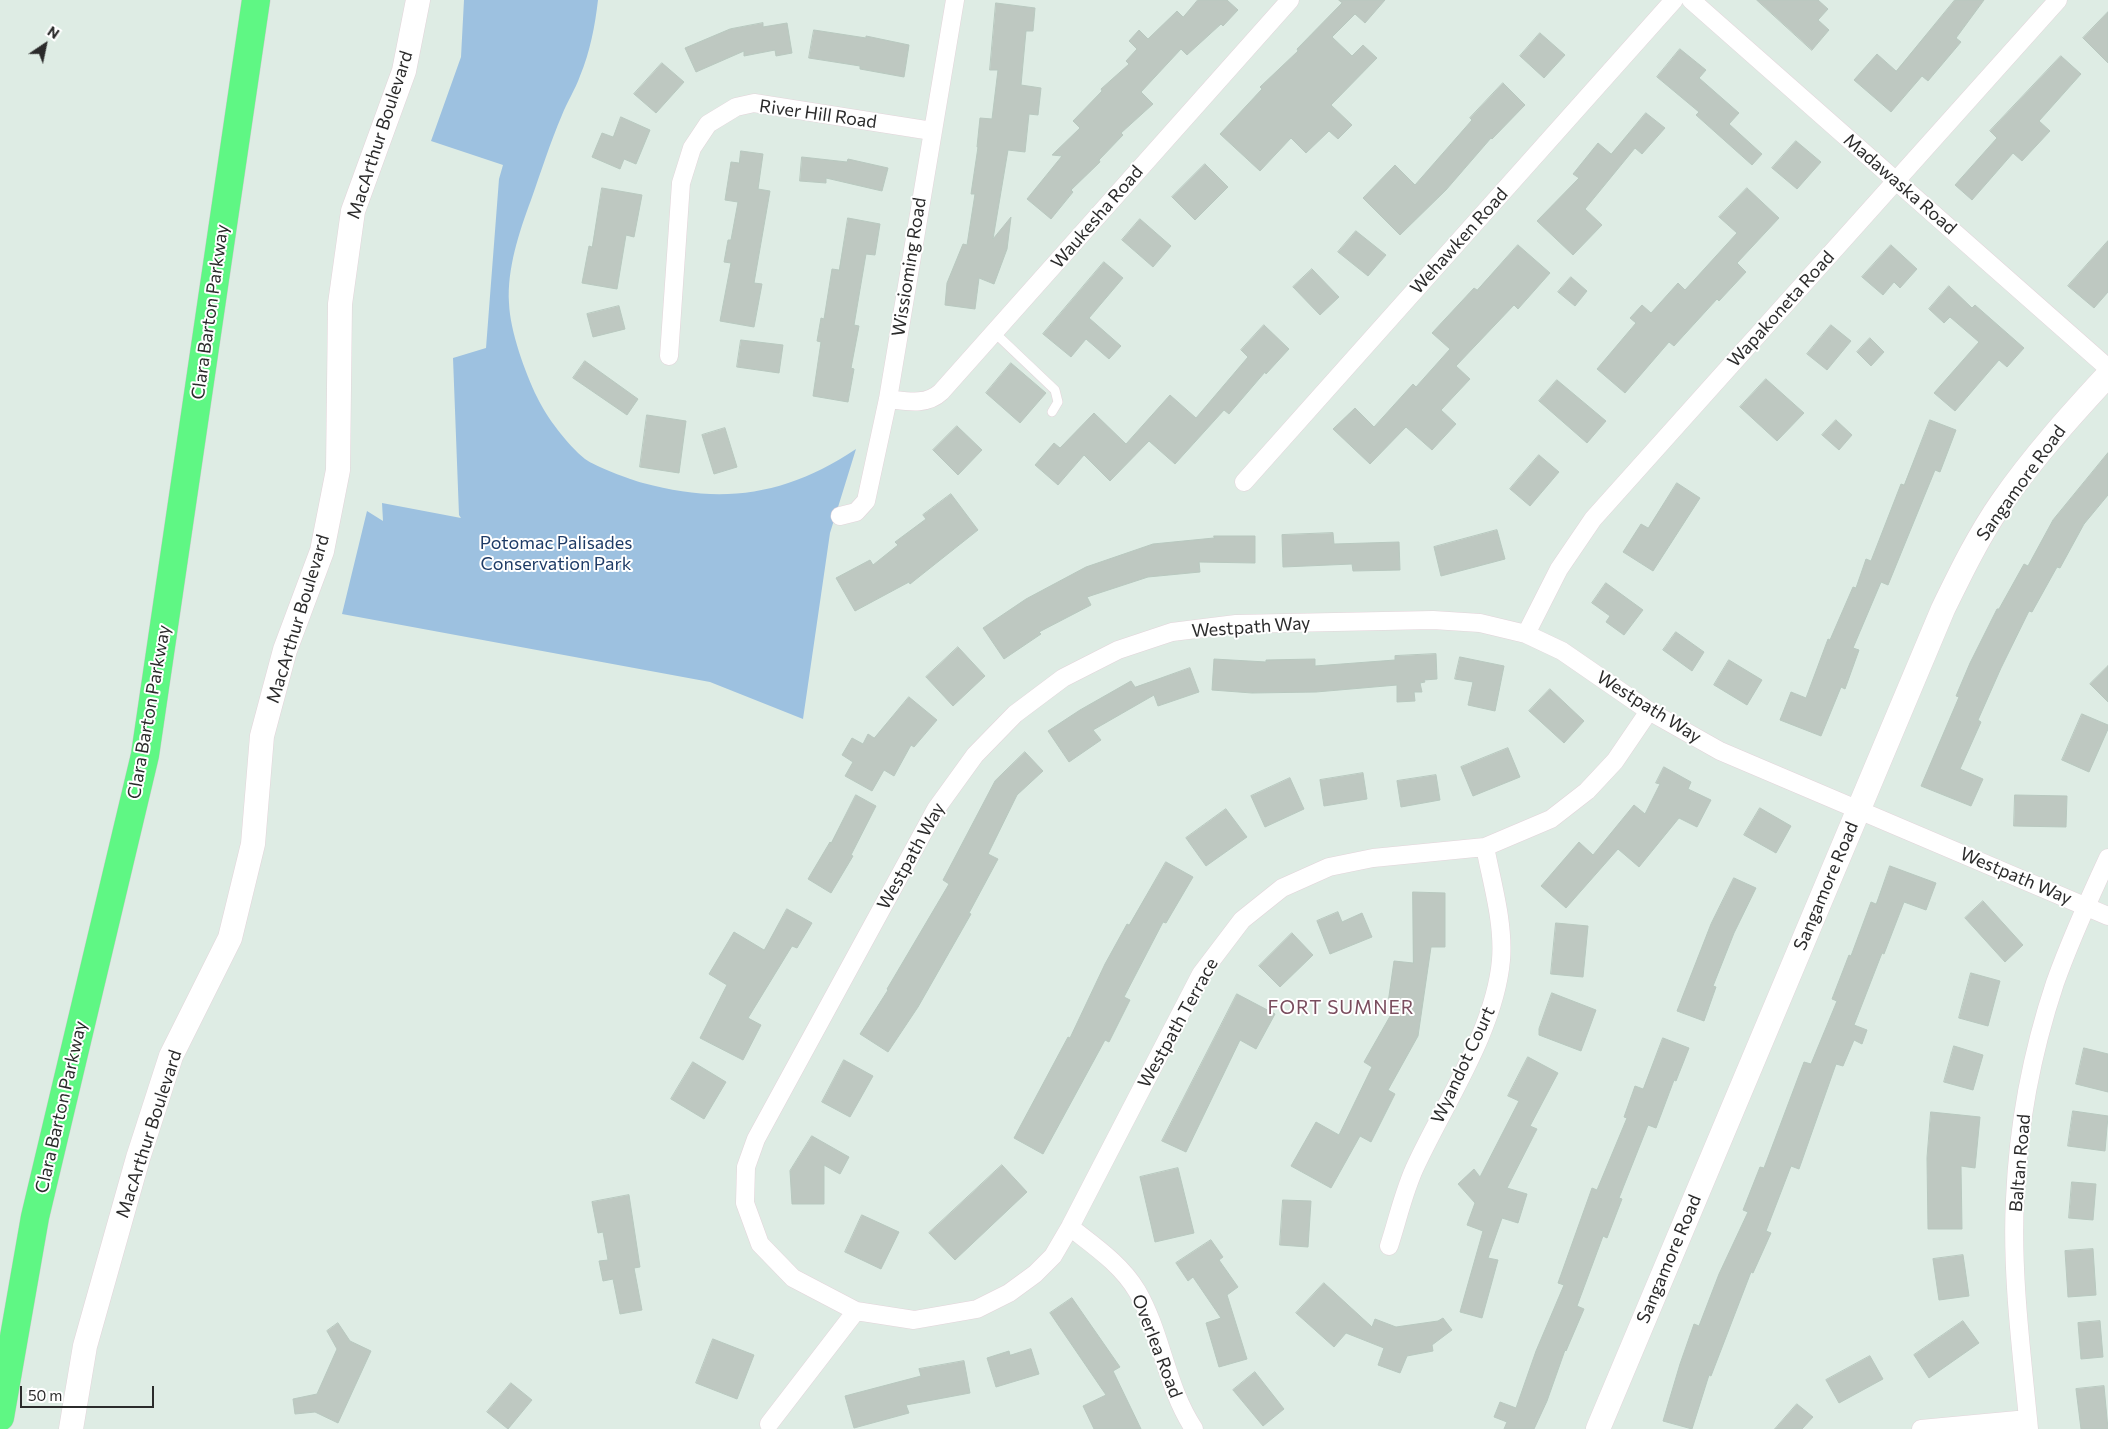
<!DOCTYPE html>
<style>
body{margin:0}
#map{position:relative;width:2108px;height:1429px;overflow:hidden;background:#deece4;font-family:Commissioner,sans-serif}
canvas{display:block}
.north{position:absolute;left:20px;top:20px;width:50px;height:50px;-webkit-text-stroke:4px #fff;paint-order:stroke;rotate:34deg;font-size:14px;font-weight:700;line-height:20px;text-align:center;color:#2b2b2b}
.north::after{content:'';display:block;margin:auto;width:18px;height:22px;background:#2b2b2b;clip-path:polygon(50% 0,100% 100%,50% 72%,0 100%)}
.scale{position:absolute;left:20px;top:1386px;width:134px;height:22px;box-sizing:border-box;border:2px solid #2b2b2b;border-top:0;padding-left:6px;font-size:15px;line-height:18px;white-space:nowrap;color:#2b2b2b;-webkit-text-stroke:4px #fff;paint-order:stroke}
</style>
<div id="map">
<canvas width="2108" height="1429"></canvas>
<div class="north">N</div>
<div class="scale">50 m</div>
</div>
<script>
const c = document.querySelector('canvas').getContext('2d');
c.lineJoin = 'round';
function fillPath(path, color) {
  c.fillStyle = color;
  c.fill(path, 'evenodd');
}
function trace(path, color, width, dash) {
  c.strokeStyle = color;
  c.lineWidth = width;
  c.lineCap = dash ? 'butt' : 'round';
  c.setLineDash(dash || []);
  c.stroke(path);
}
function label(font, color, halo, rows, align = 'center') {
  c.font = font + ' Commissioner,sans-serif';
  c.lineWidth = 4;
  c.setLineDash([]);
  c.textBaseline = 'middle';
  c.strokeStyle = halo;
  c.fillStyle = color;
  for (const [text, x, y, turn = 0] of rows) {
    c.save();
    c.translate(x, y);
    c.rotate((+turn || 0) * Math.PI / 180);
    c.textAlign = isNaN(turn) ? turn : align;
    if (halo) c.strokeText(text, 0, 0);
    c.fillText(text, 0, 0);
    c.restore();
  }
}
const green = new Path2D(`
 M464,0h134c-3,26 -8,52 -18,76 -5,14 -13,26 -18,39 -12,28 -21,57 -31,85 -12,32 -24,69 -22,103 1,28 16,69 28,94 10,21 30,47 48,62 11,8 44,20 58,24 80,22 144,12 213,-34l-26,84 -27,186 -93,-37 -368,-68 25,-103 16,10 -1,-18 79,15 -2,-3 -6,-157 33,-10 13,-169 4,-14 -72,-24 30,-84z`);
const building = new Path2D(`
 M1198,0h29l11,10 -15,16 -2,-2 -34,31 -6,-6 -40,43 12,12 -32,29 2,2 -24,25 1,2 -29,28 2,2 -22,27 -24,-20 35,-43 -10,-1 28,-27 -7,-7 29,-30 -1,-2 28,-25 -3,-3 11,-12 -8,-8 10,-11 9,9 29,-28 6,6z
 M1339,0h46l-20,23 -10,-9 -23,23 20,19 11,-11 14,13 -46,47 21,20 -14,14 -9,-8 -23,22 -15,-15 -31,33 -40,-37 42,-45 -2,-2 38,-36 -1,-2 45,-46z
 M1757,0h61l10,9 -10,11 11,10 -17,20z
 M1955,0h29l-28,38 5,4 -33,39 -6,-5 -31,36 -37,-32 23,-26 19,17z
 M996,3l39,5 -2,23h-7l-5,54 20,3 -3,27 -9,-1 -4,38 -17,-2 -15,89 18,-22 -4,32 -13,35 -15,-6 -4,31 -30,-4 2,-22 16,-39 4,1 8,-51h-4l7,-47h-1l3,-29 12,1 6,-49h-8z
 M2108,12v51l-25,-25z
 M763,23v4l24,-4 5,30 -16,3 -1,-6 -31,6v-5l-48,21 -11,-24 45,-19z
 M814,30l52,8v-2l43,9 -5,32 -44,-8v-3l-51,-8z
 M1540,33l25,22 -21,23 -24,-22z
 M1680,49l26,21 -7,8 40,35 -10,11 33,30 -10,11 -56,-50 3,-3 -42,-35z
 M2061,56l20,18 -42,47 11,10 -28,30 -9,-8 -41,47 -17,-15 42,-47 -7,-7z
 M662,63l22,19 -28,31 -22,-19z
 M1503,83l22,22 -33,34 -1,-1 -45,52 -46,45 -37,-37 32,-33 20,20 57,-65 -2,-2z
 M1646,113l19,15 -23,26 -7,-6 -50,61 17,16 -29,30 -36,-34 42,-43 -6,-4 25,-31 13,11z
 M621,117l29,13 -14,34 -12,-5 -4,10 -28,-12 10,-24 11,4z
 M1796,141l25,21 -24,27 -25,-21z
 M741,151l22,3 -5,35 12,2 -16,92 8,1 -8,43 -34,-6 11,-58 -7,-1 4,-22h3l7,-38 -13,-2 6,-38 8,1z
 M802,157l45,5 1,-3 40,9 -6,23 -56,-13v5l-26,-2z
 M1205,164l23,23 -33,33 -23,-23z
 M602,188l40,7 -8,42 -8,-2 -9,54 -35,-6 7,-37 3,1z
 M1747,188l32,30 -42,45 9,9 -27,29 -2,-2 -43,47 -5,-4 -44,51 -28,-24 39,-46 -6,-5 12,-13 9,8 27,-30 7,7 52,-57 -18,-16z
 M848,218l32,6 -5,31 -9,-1 -12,71 5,1 -8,42 3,1 -6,33 -35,-6 8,-54 -4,-1 4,-23 3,1 8,-50 7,1z
 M1140,219l31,27 -18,21 -31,-27z
 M1356,231l30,24 -18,21 -30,-24z
 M2108,241v51l-14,16 -26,-22z
 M1518,245l32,28 -32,36 -4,-4 -58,61 14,13 -29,31 15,14 -24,26 -26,-23 -36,37 -37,-35 22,-21 19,19 39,-43 3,3 34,-38 -18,-16 42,-45 3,2z
 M1891,245l26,24 -17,19 -6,-6 -11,13 -21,-18z
 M1104,262l19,16 -34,40 32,28 -12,13 -23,-20 -15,18 -28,-23z
 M1312,269l27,28 -19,18 -27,-28z
 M1571,277l16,14 -12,15 -17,-14z
 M1949,286l23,22 3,-3 49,43 -17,19 -8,-7 -44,51 -21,-18 45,-51 -29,-25 -6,6 -15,-14z
 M619,306l6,23 -32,8 -6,-23z
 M1264,325l25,24 -23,25 -1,-2 -36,42 -5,-4 -49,54 -26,-23 -39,40 -26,-26 -26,30 -23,-20 19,-22 6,5 34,-35 32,31 44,-49 26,23 52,-61 -7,-7z
 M1831,325l20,16 -24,29 -20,-16z
 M1870,338l14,14 -13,14 -14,-14z
 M741,340l42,5 -4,28 -42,-6z
 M585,361l53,38 -11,16 -54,-37z
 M1011,363l35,30 -26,30 -34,-30z
 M1766,379l38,34 -27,28 -37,-34z
 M1557,380l49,41 -19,22 -48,-42z
 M647,415l39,6 -7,52 -39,-6z
 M1836,420l16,15 -13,15 -17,-15z
 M1930,420l26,10 -16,42 -5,-2 -47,115 -7,-3 -28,66 6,2 -14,39 -4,-2 -20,49 -41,-16 11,-28 15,6 22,-59 2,1 23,-53 3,1 10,-29 5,2 30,-77 3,1z
 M957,426l25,24 -24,25 -25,-25z
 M725,428l12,39 -23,7 -12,-39z
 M2108,453v42l-24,29 -24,44 -3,-1 -25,45 -3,-1 -28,57 -23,52 3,2 -21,47 23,10 -12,27 -50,-20 38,-89 -3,-1 14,-33 27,-54h2l25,-45 4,2 25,-46z
 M1539,455l20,17 -29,34 -20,-17z
 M1677,483l23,15 -47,73 -30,-19 18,-28 7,4z
 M951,494l27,36 -68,54 -1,-2 -54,29 -19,-33 34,-18 3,5 25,-20 -3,-3 31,-23 -3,-4z
 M1497,530l8,29 -64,17 -7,-29z
 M1333,533l1,11 65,-2 1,28 -47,1 -1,-7 -69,3 -1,-32z
 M1214,536h41v27l-56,-1 1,10 -52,5 -61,20 4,8 -52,27 2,2 -37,25 -21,-31 43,-29 60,-32 67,-23 61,-6z
 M1606,583l37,27 -19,25 -18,-13 4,-6 -18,-13z
 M1676,632l28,20 -12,19 -29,-21z
 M958,647l27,29 -32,30 -27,-29z
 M1436,654l1,25 -13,1 1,2 -5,1 2,9h-8l1,9 -18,1v-17l-81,7 -64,1 -40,-3 2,-31 52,3v-2l49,-1v7l80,-6v-4z
 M1460,657l44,9 -9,45 -27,-6 5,-23 -18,-3z
 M1729,660l33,20 -15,25 -33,-20z
 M2108,666v36l-18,-18z
 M1190,668l9,24 -41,14 -4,-11 -61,35 8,10 -32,22 -21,-31 32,-21 51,-29 4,6z
 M1550,689l34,32 -20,22 -35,-32z
 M909,697l28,23 -23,27 -3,-2 -17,31 -10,-6 -12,21 -27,-15 8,-14 -11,-7 10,-17 11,6 5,-10 6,4z
 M2082,714l26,11v4l-19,43 -27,-12z
 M1508,748l12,29 -47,19 -12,-29z
 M1025,752l18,19 -26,24 -29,59 10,5 -29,54 2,1 -53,93 -30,45 -28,-18 28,-44 -1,-1 62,-105 -6,-4 52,-99z
 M1664,767l27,15 -3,7 23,11 -14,27 -18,-9 -40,49 -21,-18 -52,59 -25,-22 38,-44 14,13 41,-50 11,9 15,-30 -4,-1z
 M1363,773l4,26 -43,7 -4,-26z
 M1436,775l4,25 -39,7 -4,-26z
 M1290,778l14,31 -39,18 -14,-31z
 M856,795l20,11 -25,49 2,1 -22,37 -23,-14 22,-37 1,1z
 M2015,795l52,1 -1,31 -52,-1z
 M1760,808l31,18 -15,27 -32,-18z
 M1226,809l21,28 -41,29 -20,-28z
 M1166,862l27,15 -27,46 -3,-1 -39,75 6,3 -21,42 -4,-2 -62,114 -29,-16 54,-101 2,1 35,-74 22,-40 2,1z
 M1890,866l46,17 -10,27 -22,-8 -20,52 -2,-1 -28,72 13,5 -5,14 -8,-4 -11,26 -7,-2 -37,105 -8,-3 -25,65 5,2 -18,40 -2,-1 -40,104 -2,-1 -17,54 -29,-8 17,-57 14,-40 5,2 20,-52 29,-62 -5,-2 17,-43 4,1 40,-106 7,2 26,-63 -5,-2 17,-44 2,1 20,-54 5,2z
 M1734,878l22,10 -22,45 -21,53 3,1 -12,34 -27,-10 34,-87z
 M1413,892l32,1v54h-14l-13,89 -30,54 7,4 -24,48 -11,-6 -29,52 -40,-22 25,-44 23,13 33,-68 -8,-5 29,-51 -6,-1 7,-49 19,2z
 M1983,901l40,44 -18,17 -40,-44z
 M787,909l25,14 -15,25 -5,-2 -44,72 13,7 -18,35 -43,-22 27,-53 -18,-11 25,-42 30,18z
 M1338,912l4,10 20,-9 10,24 -42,17 -13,-33z
 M1556,923l32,3 -5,51 -32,-3z
 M1292,933l21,22 -33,32 -21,-21z
 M1971,973l29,8 -12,45 -29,-8z
 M1552,993l44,17 -15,41 -42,-16v-6z
 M1237,994l38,20 -19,35 -16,-9 -54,112 -24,-11z
 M1663,1038l26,10 -13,33 -2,-1 -18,48 -8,-3 -29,73 3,1 -15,39 -4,-2 -26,70 7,3 -18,42 -1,-1 -18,51 -13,28h-30l3,-7 -13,-5 6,-15 16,6 20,-57 28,-66 -6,-2 34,-95 5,2 30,-72 -3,-1 11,-31 8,3z
 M1954,1046l29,9 -10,35 -29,-8z
 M2084,1048l24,6v38l-32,-8z
 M1528,1057l30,16 -28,53 7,3 -30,59 20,6 -9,29 -16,-5 -14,40 10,2 -16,58 -22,-6 23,-81 -16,-6 8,-22 -17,-19 16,-15 6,8 39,-76 -11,-5z
 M844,1060l29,16 -23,41 -28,-15z
 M693,1062l33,20 -22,37 -33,-20z
 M2073,1111l35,5 -3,35 -37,-5z
 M1931,1112l49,5 -5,51 -14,-2 1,63h-34l-1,-71z
 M812,1136l37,21 -9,17 -16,-9v39h-32l-2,-33z
 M1002,1165l25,27 -72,68 -26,-27z
 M1178,1168l16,65 -39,9 -15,-65z
 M2072,1182l24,2 -3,36 -24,-2z
 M629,1195l11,72 -6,1 8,42 -22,4 -7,-35 -10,2 -4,-20 9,-1 -5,-28 -5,1 -6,-31z
 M1283,1200l28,1 -3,46 -28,-2z
 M862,1215l37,17 -18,37 -36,-17z
 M1211,1240l12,17 -4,3 19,27 -11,8 20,64 -28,8 -13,-44 15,-5 -28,-41 -5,4 -12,-18z
 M2093,1249l3,46 -28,2 -3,-46z
 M1963,1255l6,41 -30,4 -6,-41z
 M1324,1283l48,44 3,-8 21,8 42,-6 5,-3 9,12 -20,15 1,6 -26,5 -7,17 -22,-8 6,-17 -38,-15 -12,14 -38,-34z
 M1072,1298l48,69 -7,4 28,58h-47l-11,-23 23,-11 -56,-82z
 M1963,1321l16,22 -50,35 -15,-23z
 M2100,1321l3,36 -22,2 -3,-36z
 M338,1323l12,18 21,10 -33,72 -23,-11 -20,2 -2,-15 24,-5 20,-45 -10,-18z
 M713,1339l41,16 -17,44 -41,-16z
 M1031,1349l8,25 -43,13 -9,-29 22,-7 1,4z
 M1870,1356l13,23 -44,24 -13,-23z
 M964,1361l6,32 -64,12 3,8 -55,15 -9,-32 76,-20 -2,-7z
 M1255,1372l29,37 -21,17 -30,-36z
 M511,1383l21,17 -24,29 -21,-17z
 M2104,1386l4,43h-27l-5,-40z
 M1797,1404l16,13 -11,12h-27z`);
const lane = new Path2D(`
 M995,333l60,57 3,12 -6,10`);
const street = new Path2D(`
 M1691,0l417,368
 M669,356l12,-173 11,-35 16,-24 28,-17 18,-4 178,28
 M888,399c18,2 38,7 53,-7l349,-392
 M1244,482l430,-482
 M840,516l16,-4 10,-11 22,-102 67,-399
 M1526,634l33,-65 34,-50 465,-519
 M1649,711l-34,50 -28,30 -36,28 -66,28 -112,11 -44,9 -47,21 -40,32 -41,54 -131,253 -17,29 -18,18 -26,19 -32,16 -63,11 -58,-9 -63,-33 -33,-34 -15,-41 1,-36 10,-28 180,-330 39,-54 40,-41 48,-36 55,-28 54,-18 64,-8 197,-4 47,3 46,11 36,17 87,60 71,40 388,165
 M1070,1227c24,19 51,37 67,64 25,43 29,96 57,138
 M1389,1246c9,-27 15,-57 28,-83 29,-62 78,-134 84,-203 3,-37 -9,-77 -16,-113
 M769,1424l87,-113
 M1921,1429l107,-10
 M2029,1429c-7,-74 -18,-156 -14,-230 3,-73 17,-147 40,-216 15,-42 34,-84 53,-125`);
const secondary = new Path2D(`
 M71,1429l14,-83 53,-188 33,-102 59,-118 23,-94 9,-108 23,-86 37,-99 16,-81 2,-166 13,-93 51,-140 14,-71
 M1598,1429l345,-820c18,-37 36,-74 59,-107 32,-46 69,-87 106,-127`);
const highway = new Path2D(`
 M0,1417l35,-200 110,-462 111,-755`);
const streetNames = [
 ["River Hill Road",818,114,8],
 ["MacArthur Boulevard",380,135,-72],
 ["Madawaska Road",1900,184,41],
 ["Waukesha Road",1097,217,-49],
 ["Wehawken Road",1459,241,-48],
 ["Wissioming Road",909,267,-81],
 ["Wapakoneta Road",1781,309,-48],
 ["Clara Barton Parkway",210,312,-82],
 ["Sangamore Road",2021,483,-54],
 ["MacArthur Boulevard",298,619,-73],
 ["Westpath Way",1251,627,-4],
 ["Westpath Way",1649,707,32],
 ["Clara Barton Parkway",149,712,-80],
 ["Westpath Way",911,856,-61],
 ["Westpath Way",2016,876,23],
 ["Sangamore Road",1826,886,-67],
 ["Westpath Terrace",1178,1023,-61],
 ["Wyandot Court",1463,1065,-65],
 ["Clara Barton Parkway",61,1107,-77],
 ["MacArthur Boulevard",149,1134,-72],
 ["Baltan Road",2020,1163,-85],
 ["Sangamore Road",1669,1259,-67],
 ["Overlea Road",1157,1346,69]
];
const parkNames = [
 ["Potomac Palisades",556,543],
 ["Conservation Park",556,564]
];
const neighbourhoodNames = [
 ["FORT SUMNER",1341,1008]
];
fillPath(green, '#9dc1e0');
fillPath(building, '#bec8c1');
trace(building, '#b8c8bf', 1);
trace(lane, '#e3d4da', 10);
trace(street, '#e3d4da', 19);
trace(secondary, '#e3d4da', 25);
trace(highway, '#ccc', 29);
trace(lane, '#fff', 9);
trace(street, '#fff', 18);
trace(secondary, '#fff', 24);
trace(highway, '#5ff784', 28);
label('18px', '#2b2b2b', '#fff', streetNames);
label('18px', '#1e3b66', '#fff', parkNames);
c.letterSpacing = '1px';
label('19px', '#7a4d5e', '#fff', neighbourhoodNames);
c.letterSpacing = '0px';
</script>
